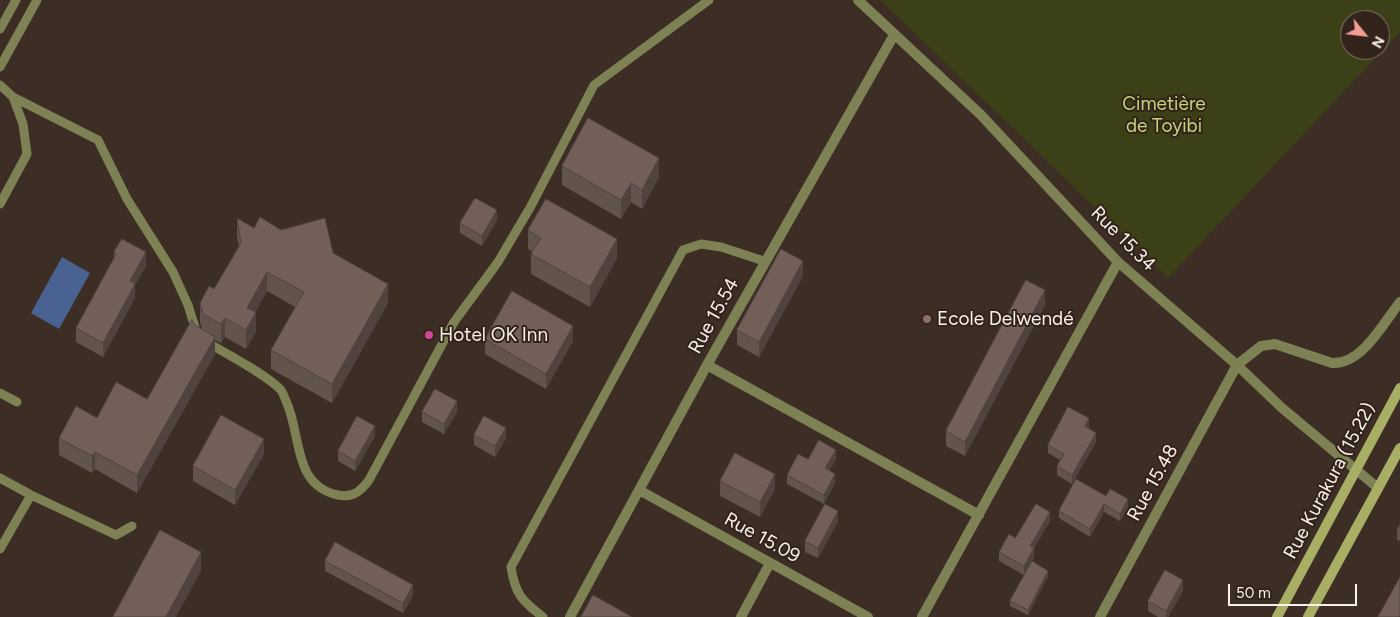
<!DOCTYPE html>
<meta charset="utf-8">
<style>
body{margin:0}
#map{position:relative;width:1400px;height:617px;overflow:hidden;background:#3c2d25;font-family:Figtree,sans-serif}
canvas{display:block}
.north{position:absolute;left:1340px;top:10px;width:50px;height:50px;box-sizing:border-box;background:#32231b;border:1px solid #82756e;border-radius:50%;rotate:119deg;font-size:14px;font-weight:700;line-height:20px;text-align:center;color:#faf0ea}
.north::after{content:'';display:block;margin:auto;width:18px;height:22px;background:#f59c95;clip-path:polygon(50% 0,100% 100%,50% 72%,0 100%)}
.scale{position:absolute;left:1228px;top:584px;width:129px;height:22px;box-sizing:border-box;border:2px solid #faf0ea;border-top:0;padding-left:6px;font-size:15px;line-height:18px;white-space:nowrap;color:#faf0ea;-webkit-text-stroke:4px #32231b;paint-order:stroke}
</style>
<div id="map">
<canvas width="1400" height="617"></canvas>
<div class="north">N</div>
<div class="scale">50 m</div>
</div>
<script>
const c = document.querySelector('canvas').getContext('2d');
c.lineJoin = 'round';
function fillPath(path, color) {
  c.fillStyle = color;
  c.fill(path, 'evenodd');
}
function trace(path, color, width, dash) {
  c.strokeStyle = color;
  c.lineWidth = width;
  c.lineCap = dash ? 'butt' : 'round';
  c.setLineDash(dash || []);
  c.stroke(path);
}
function label(font, color, halo, rows, align = 'center') {
  c.font = font + ' Figtree,sans-serif';
  c.lineWidth = 4;
  c.setLineDash([]);
  c.textBaseline = 'middle';
  c.strokeStyle = halo;
  c.fillStyle = color;
  for (const [text, x, y, turn = 0] of rows) {
    c.save();
    c.translate(x, y);
    c.rotate((+turn || 0) * Math.PI / 180);
    c.textAlign = isNaN(turn) ? turn : align;
    if (halo) c.strokeText(text, 0, 0);
    c.fillText(text, 0, 0);
    c.restore();
  }
}
const green = new Path2D(`
 M880,0h520v32l-232,246zM1350,20h30v30h-30z`);
const water = new Path2D(`
 M62,257l28,16 -31,56 -28,-16z`);
const service = new Path2D(`
 M0,29l16,-29
 M0,67l37,-67
 M0,85l13,12 10,27 4,30 -27,50
 M13,97l85,43 29,59 46,73 15,33 10,32c23,14 63,34 81,51 4,3 5,9 7,13 16,34 6,84 52,94 15,3 23,-4 31,-15l85,-158 44,-60 33,-56 63,-121 115,-85
 M0,393l17,9
 M0,478l31,17 85,40 16,-9
 M0,549l31,-54
 M543,617c-21,-16 -28,-23 -32,-50l172,-317 18,-6 20,3 43,14`);
const minor = new Path2D(`
 M858,0l123,115 137,147 119,103 45,43 96,80
 M707,365l272,150
 M639,490l229,127
 M570,617l137,-252 187,-330
 M741,617l29,-54
 M922,617l196,-355
 M1100,617l137,-252 24,-19 14,-2 57,19c30,2 52,-41 68,-61`);
const secondary = new Path2D(`
 M1277,617l123,-229
 M1308,617l92,-169`);
const wall = new Path2D(`
 M562,166l97,11 -17,32 -11,-7 -10,17 -59,-34z
 M237,218l17,10 27,2 52,23 55,50 -56,100 -61,-34v-19l24,-43 -28,-16 -12,21 1,20 -10,17 -21,-12 -4,6 -6,-3v14l-78,139 -42,-24 -3,4 -33,-18v-17l38,-20 50,-19 48,-74 7,4 -2,-7v-19l14,-14 25,-42 -2,-10z
 M497,220l-15,26 -22,-13v-10z
 M528,230l89,28 -27,49 -59,-33v-20l2,-2 -5,-3z
 M114,252l32,14 -11,19v13l-32,59 -27,-15v-14l38,-70z
 M803,276l-44,81 -22,-12v-15z
 M1045,305l-80,151 -19,-10v-15z
 M485,339l88,2 -27,48 -61,-35z
 M422,412h35l-13,22 -22,-12z
 M1089,427l-1,1 8,14 -24,42 -15,-9v-9l3,-6 -12,-7v-8z
 M474,435l32,3 -11,19 -21,-12z
 M375,436l-20,35 -17,-10v-10z
 M264,454l-29,51 -42,-24v-15z
 M808,459h28l-7,11 6,13 -11,21 -37,-20v-9z
 M720,481l55,8 -15,28 -40,-21z
 M1106,496l22,11 -8,14 -16,-9 -14,25 -31,-19v-7z
 M838,521l-20,37 -13,-6v-11z
 M1050,521l-16,27v9l-10,18 -25,-14v-9l16,-14z
 M1400,525v16l-3,-1v-10z
 M325,561l88,34 -10,18 -78,-42z
 M1048,576l-20,39 -18,-9v-5z
 M1183,591l-15,26h-10l-10,-6v-10z`);
const shadedWall = new Path2D(`
 M659,158v19l-17,32v-19z
 M631,183v19l-10,17v-19z
 M497,210v10l-15,26v-10z
 M617,239v19l-27,49v-20z
 M146,252v14l-11,19v13l-32,59v-14l27,-62z
 M803,261v15l-44,81v-15z
 M267,272v19l-20,36v-19z
 M388,284v19l-56,100v-19z
 M1045,290v15l-80,151v-14z
 M256,312v20l-10,17v-19z
 M225,318v19l-4,6v-19z
 M573,326v15l-27,48v-15z
 M215,337v17l-78,139v-18z
 M457,401v11l-13,22v-10z
 M1089,418v9l-4,8v-9z
 M375,426v10l-20,35v-10z
 M506,428v10l-11,19v-11z
 M1096,433v9l-24,42v-9z
 M264,439v15l-29,51v-15z
 M836,450v9l-11,18v-9z
 M95,452v17l-3,4v-17z
 M775,474v15l-15,28v-15z
 M835,474v9l-11,21v-9z
 M1128,499v8l-8,14v-7z
 M1104,504v8l-14,25v-8z
 M838,511v10l-20,37v-10z
 M1050,512v9l-16,27v9l-10,18v-9l6,-20z
 M201,552v19l-25,46h-10z
 M1048,571v5l-20,39v-5z
 M1183,580v11l-15,26h-2v-6z
 M413,585v10l-10,18v-10z`);
const building = new Path2D(`
 M588,118l71,40 -17,32 -11,-7 -10,17 -59,-34z
 M475,198l22,12 -15,26 -22,-13z
 M546,199l71,40 -27,48 -59,-33 10,-16 -13,-8z
 M260,217l21,13 44,-12 8,35 55,31 -56,100 -61,-34 33,-58 -37,-20 -20,36 9,4 -10,18 -21,-12 -4,6 -18,-10 -3,-11 9,-17 5,3 27,-46 -4,-25 17,10z
 M122,239l24,13 -16,29 5,3 -32,59 -27,-15 40,-74 -2,-2z
 M781,249l22,12 -44,81 -22,-12z
 M1026,280l19,10 -80,152 -19,-11z
 M512,291l61,35 -27,48 -61,-35z
 M192,320l3,5 20,12 -78,138 -42,-23 -3,4 -33,-18 17,-32 21,12 19,-36 31,17z
 M435,389l22,12 -13,23 -22,-12z
 M1068,407l21,11 -4,8 11,7 -24,42 -15,-9 7,-12 -16,-9z
 M221,415l43,24 -29,51 -42,-24z
 M357,416l18,10 -20,35 -17,-10z
 M484,416l22,12 -11,18 -21,-11z
 M819,440l17,10 -11,18 10,6 -11,21 -37,-20 11,-21 10,5z
 M735,453l40,21 -15,28 -40,-21z
 M1076,479l30,17 4,-7 18,10 -8,15 -16,-10 -14,25 -31,-18z
 M825,504l13,7 -20,37 -13,-7z
 M1036,504l14,8 -20,34 4,2 -10,18 -25,-14 10,-18 6,4z
 M1400,525v7l-3,-2z
 M160,530l41,22 -35,65h-53z
 M335,542l78,43 -10,18 -78,-42z
 M1032,561l16,10 -20,39 -18,-9z
 M1165,570l18,10 -17,31 -18,-10z
 M1400,577v38l-1,2h-21z
 M593,595l39,22h-51z`);
const markers = [
 [927,319,5,"#8d6e63"],
 [429,335,5,"#d1479c"]
];
const parkNames = [
 ["Cimetière",1164,104],
 ["de Toyibi",1164,126]
];
const streetNames = [
 ["Rue 15.34",1123,239,45],
 ["Rue 15.54",714,316,-61],
 ["Rue Kurakura (15.22)",1330,481,-62],
 ["Rue 15.48",1153,483,-61],
 ["Rue 15.09",762,538,29]
];
const poiNames = [
 ["Ecole Delwendé",937,319],
 ["Hotel OK Inn",439,335]
];
fillPath(green, '#3b4017');
fillPath(water, '#496291');
trace(service, '#7d8154', 9);
trace(minor, '#7d8154', 10);
trace(secondary, '#a9ae65', 10);
fillPath(wall, '#62534c');
fillPath(shadedWall, '#50433e');
fillPath(building, '#726058');
trace(building, '#50433e', 1);
for (const [x, y, r, color] of markers) {
  const dot = new Path2D();
  dot.arc(x, y, r, 0, 2 * Math.PI);
  c.fillStyle = color;
  c.fill(dot);
  trace(dot, '#32231b', 2);
}
label('19px', '#c7d37c', '#32231b', parkNames);
label('19px', '#faf0ea', '#32231b', streetNames);
label('19px', '#faf0ea', '#32231b', poiNames, 'left');
</script>
